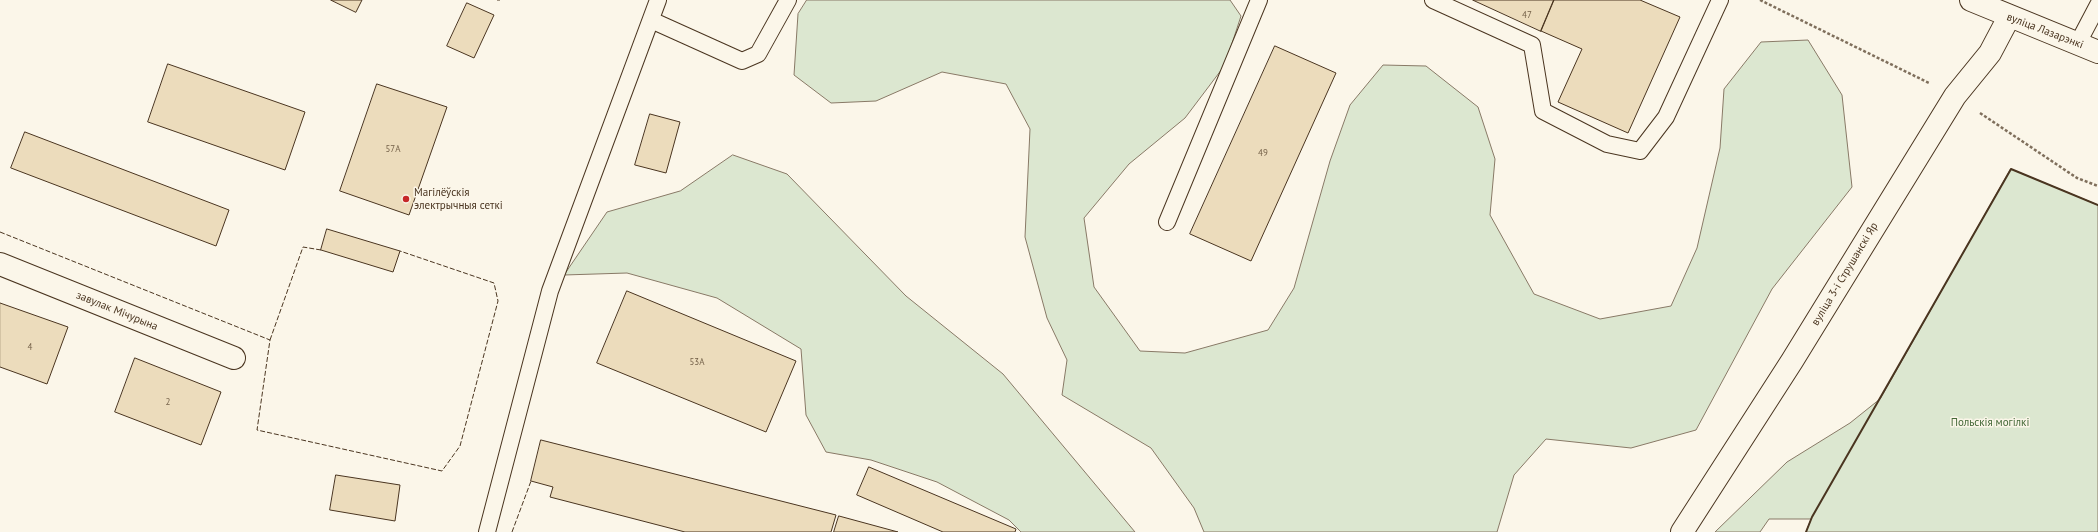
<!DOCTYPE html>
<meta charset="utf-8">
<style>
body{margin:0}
canvas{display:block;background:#fbf6e9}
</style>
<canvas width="2098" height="532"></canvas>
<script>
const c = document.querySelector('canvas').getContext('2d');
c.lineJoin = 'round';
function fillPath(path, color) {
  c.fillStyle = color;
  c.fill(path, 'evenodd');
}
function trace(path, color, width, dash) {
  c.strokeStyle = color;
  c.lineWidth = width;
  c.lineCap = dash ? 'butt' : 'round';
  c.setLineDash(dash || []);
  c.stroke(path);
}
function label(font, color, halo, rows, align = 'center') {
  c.font = font + ' "PT Sans",sans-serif';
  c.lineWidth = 3;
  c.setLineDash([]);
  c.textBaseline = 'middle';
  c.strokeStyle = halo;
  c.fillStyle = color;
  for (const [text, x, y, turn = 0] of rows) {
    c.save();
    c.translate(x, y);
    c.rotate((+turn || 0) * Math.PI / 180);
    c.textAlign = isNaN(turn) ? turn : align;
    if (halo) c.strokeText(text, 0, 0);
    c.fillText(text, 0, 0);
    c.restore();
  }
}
const green = new Path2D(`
 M807,0h423l11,16 -16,49 -40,53 -56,46 -45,54 10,69 46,64 45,2 83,-23 26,-42 36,-127 20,-56 33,-40 43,1 52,41 17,52 -5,56 44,79 66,25 71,-13 26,-58 23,-100 4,-59 37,-47 47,-2 34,55 10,92 -80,102 -76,141 -65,18 -85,-9 -32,36 -17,57h-293l-10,-24 -43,-60 -89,-53 5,-35 -20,-42 -22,-81 5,-108 -24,-45 -64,-12 -66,29 -45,2 -37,-28 4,-61z
 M733,155l54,19 119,122 97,78 132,158h-114l-12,-12 -72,-38 -66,-22 -45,-8 -20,-37 -5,-66 -84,-51 -90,-25 -63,2 43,-63 73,-21z
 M2011,169l87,36v327h-292l5,-13h-42l-9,13h-45l72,-70 63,-39 30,-24z`);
const building = new Path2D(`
 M331,0h31l-6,12z
 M1473,0h81l-13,31z
 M1554,0h86l40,17 -52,116 -70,-31 24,-53 -41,-18z
 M467,3l27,12 -20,43 -27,-12z
 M1275,46l61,27 -85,188 -61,-27z
 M168,64l137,48 -20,58 -137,-48z
 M377,84l70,23 -38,108 -69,-24z
 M650,114l30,8 -14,51 -31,-8z
 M25,132l204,78 -13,36 -205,-78z
 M327,229l73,22 -7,21 -72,-22z
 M627,291l169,70 -30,71 -169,-69z
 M0,303l68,24 -21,57 -47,-17z
 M135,358l86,34 -20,53 -86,-33z
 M541,440l295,75 -5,17h-146l-135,-35 3,-10 -22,-6z
 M869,467l147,62 -1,3h-72l-86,-37z
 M336,475l64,10 -5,36 -65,-11z
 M839,516l59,16h-64z`);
const path = new Path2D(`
 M1760,0l169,83
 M1980,113l97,65 21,8`);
const service = new Path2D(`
 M1433,0l99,45 11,66 64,33 33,7 26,-34 54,-117
 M651,20l91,41 16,-7 30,-54
 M2078,43l20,-38
 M1167,222l92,-222
 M487,532l63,-241 108,-291`);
const minor = new Path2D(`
 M0,264l234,94
 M1682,532l110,-171 163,-265 35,-43 19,-36`);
const primary = new Path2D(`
 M1971,0l127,52`);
const fence = new Path2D(`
 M497,0h3
 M0,232l270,108 -13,90 185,41 18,-25 38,-145 -4,-18 -94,-32
 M270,340l33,-93 18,3
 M512,532l19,-51`);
const wall = new Path2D(`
 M1806,532l6,-15 199,-348 87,36`);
const markers = [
 [406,199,4,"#c62828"]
];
const numberNames = [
 ["47",1527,15],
 ["57А",393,149],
 ["49",1263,153],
 ["4",30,347],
 ["53А",697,362],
 ["2",168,402]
];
const streetNames = [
 ["вуліца Лазарэнкі",2045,31,21],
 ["вуліца 3-і Струшанскі Яр",1845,274,-59],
 ["завулак Мічурына",117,311,22]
];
const poiNames = [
 ["Магілёўскія",414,193],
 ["электрычныя сеткі",414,206]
];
const parkNames = [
 ["Польскія могілкі",1990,423]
];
fillPath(green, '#dce7d0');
trace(green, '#887966', 1);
fillPath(building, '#ecdcbc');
trace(building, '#4a3520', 1);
trace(service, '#4a3520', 18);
trace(minor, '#4a3520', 24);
trace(primary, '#4a3520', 24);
trace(path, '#7f6f5c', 2.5, [3, 2]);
trace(service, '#fbf6e9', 16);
trace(minor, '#fbf6e9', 22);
trace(primary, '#fbf6e9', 22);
trace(fence, '#4a3520', 1, [5, 2]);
trace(wall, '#4a3520', 2);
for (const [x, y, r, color] of markers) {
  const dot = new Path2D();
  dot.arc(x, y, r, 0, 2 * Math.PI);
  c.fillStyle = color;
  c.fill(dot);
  trace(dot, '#fbf6e9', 1.5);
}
label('9px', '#725f47', null, numberNames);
label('11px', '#4a3520', '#fbf6e9', streetNames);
label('11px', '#4a3520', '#fbf6e9', poiNames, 'left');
label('11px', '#436837', '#fbf6e9', parkNames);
</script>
